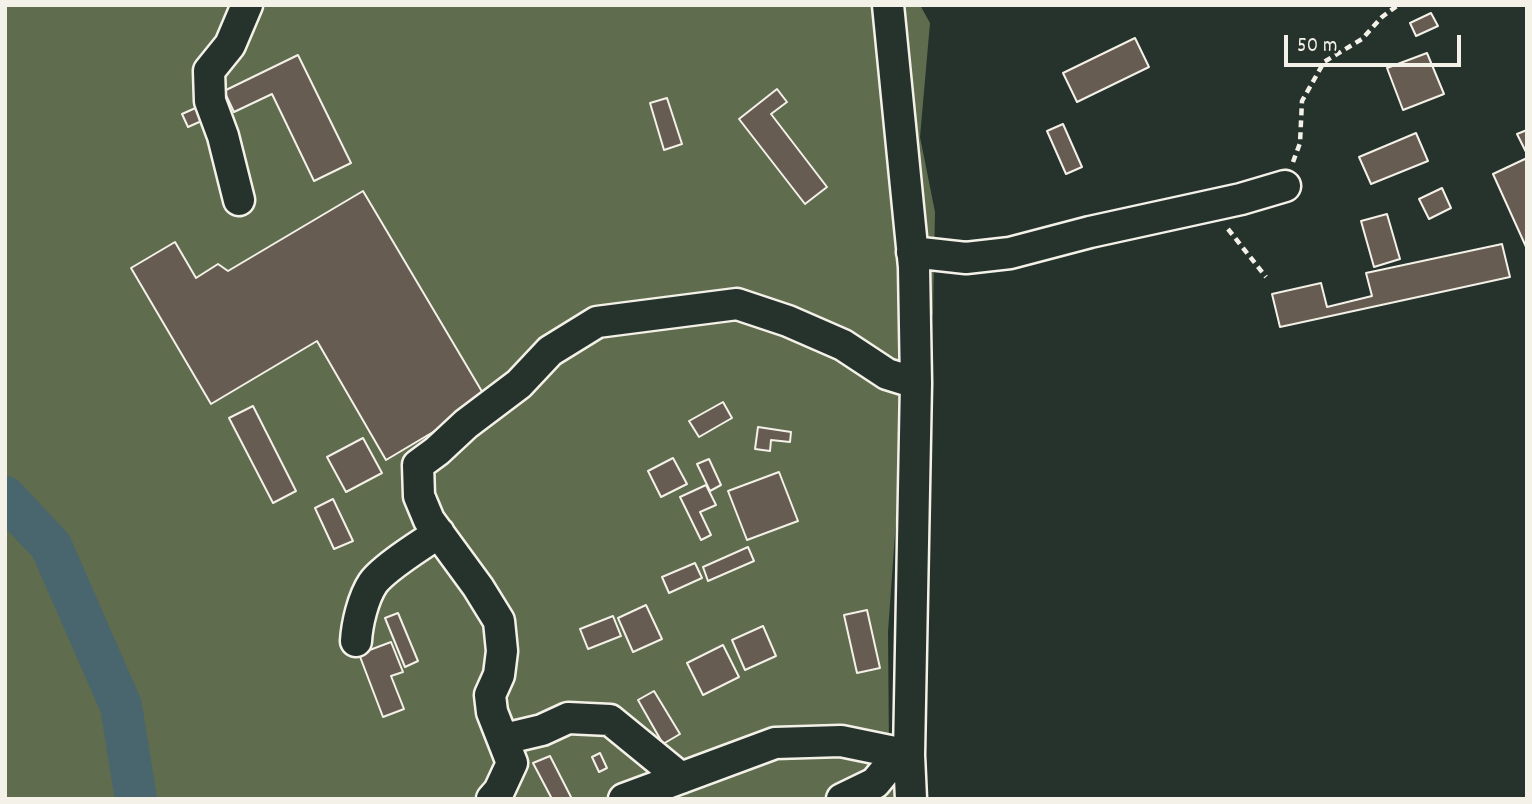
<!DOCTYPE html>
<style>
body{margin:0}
#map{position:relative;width:1532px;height:804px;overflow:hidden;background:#26332d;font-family:Dekko,sans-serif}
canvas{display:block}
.frame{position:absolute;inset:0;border:7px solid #f4f1e8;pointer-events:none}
.scale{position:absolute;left:1284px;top:35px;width:177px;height:32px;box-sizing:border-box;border:4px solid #f4f1e8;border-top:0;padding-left:9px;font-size:21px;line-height:24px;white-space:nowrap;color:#f4f1e8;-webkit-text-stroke:5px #26332d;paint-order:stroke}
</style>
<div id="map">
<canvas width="1532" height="804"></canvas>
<div class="frame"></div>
<div class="scale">50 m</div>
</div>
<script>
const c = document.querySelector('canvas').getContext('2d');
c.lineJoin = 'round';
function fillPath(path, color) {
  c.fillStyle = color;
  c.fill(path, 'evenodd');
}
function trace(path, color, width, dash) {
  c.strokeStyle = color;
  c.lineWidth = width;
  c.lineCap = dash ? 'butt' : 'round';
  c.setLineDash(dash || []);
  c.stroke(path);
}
const green = new Path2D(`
 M5,5h915l10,18 -10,114 15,75 -2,101 -32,137 -13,182 1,118 6,49h-890z`);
const river = new Path2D(`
 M5,497l46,49 70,160 15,93`);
const building = new Path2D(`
 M1431,13l7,13 -22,10 -6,-13z
 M1135,38l14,29 -72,35 -14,-29z
 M1427,53l17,41 -41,16 -16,-42z
 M298,55l53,108 -37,18 -42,-87 -38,18 -10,-21z
 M777,89l10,13 -16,12 56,73 -22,17 -66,-85z
 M667,98l15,46 -18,6 -14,-47z
 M200,106l6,13 -18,8 -6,-13z
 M1063,124l19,43 -16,7 -19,-43z
 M1527,130v24l-10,-20z
 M1416,133l12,28 -57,23 -12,-27z
 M1527,158v91l-34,-75z
 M1442,188l9,20 -22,11 -10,-20z
 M363,191l124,209 -101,60 -69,-119 -106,63 -80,-136 44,-26 21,36 22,-14 10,7z
 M1387,214l13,45 -26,8 -13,-46z
 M1502,244l8,33 -230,50 -8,-33 49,-11 6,24 45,-11 -6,-23z
 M723,402l9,16 -33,19 -10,-16z
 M253,406l43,85 -23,12 -44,-85z
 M758,427l33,5 -1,10 -19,-2 -1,11 -15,-2z
 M363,438l19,35 -36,19 -19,-35z
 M673,458l14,26 -26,13 -13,-26z
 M709,459l12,26 -11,6 -13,-27z
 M779,472l19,49 -51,19 -19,-49z
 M706,485l10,20 -16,7 11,23 -10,5 -21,-43z
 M333,499l20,42 -19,8 -19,-41z
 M748,547l6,14 -46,20 -5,-14z
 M695,563l7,15 -33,15 -7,-16z
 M646,605l16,34 -29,13 -15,-34z
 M867,610l13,58 -23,5 -13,-58z
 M398,613l20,48 -13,6 -20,-49z
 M613,616l8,20 -33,13 -8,-20z
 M763,626l13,30 -31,14 -13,-30z
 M391,642l12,30 -12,4 13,33 -21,8 -24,-63z
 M723,645l16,32 -36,18 -16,-32z
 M654,691l26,43 -17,10 -25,-44z
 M600,753l7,15 -8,4 -7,-15z
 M550,756l22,43h-20l-19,-36z`);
const path = new Path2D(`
 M1293,162l7,-19 2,-42 22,-39 38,-23 20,-22 16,-12
 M1228,229l38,48`);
const minor = new Path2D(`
 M888,5l26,262 2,116 -7,372 2,44
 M239,200l-16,-64 -13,-35 -1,-30 21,-26 17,-40
 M912,252l54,6 44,-5 80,-21 151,-33 44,-13
 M356,641c1,-17 7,-43 17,-58 11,-15 49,-39 66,-50
 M504,739l38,-9 26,-12 42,2 71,58
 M492,799l7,-8 13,-28 -20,-51 -2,-17 9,-20 3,-24 -3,-30 -21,-34 -49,-67 -10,-24 -1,-31 19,-14 29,-27 53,-40 31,-33 47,-29 140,-18 51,17 55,24 44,29 29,9
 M624,799l151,-56 66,-2 68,14
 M842,799l33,-16 24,-29`);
fillPath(green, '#5f6c4e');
trace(river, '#49656e', 42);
fillPath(building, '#675c52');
trace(building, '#f4f1e8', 2);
trace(minor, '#f4f1e8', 35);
trace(path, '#f4f1e8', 4.5, [7, 5]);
trace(minor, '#26332d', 30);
</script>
